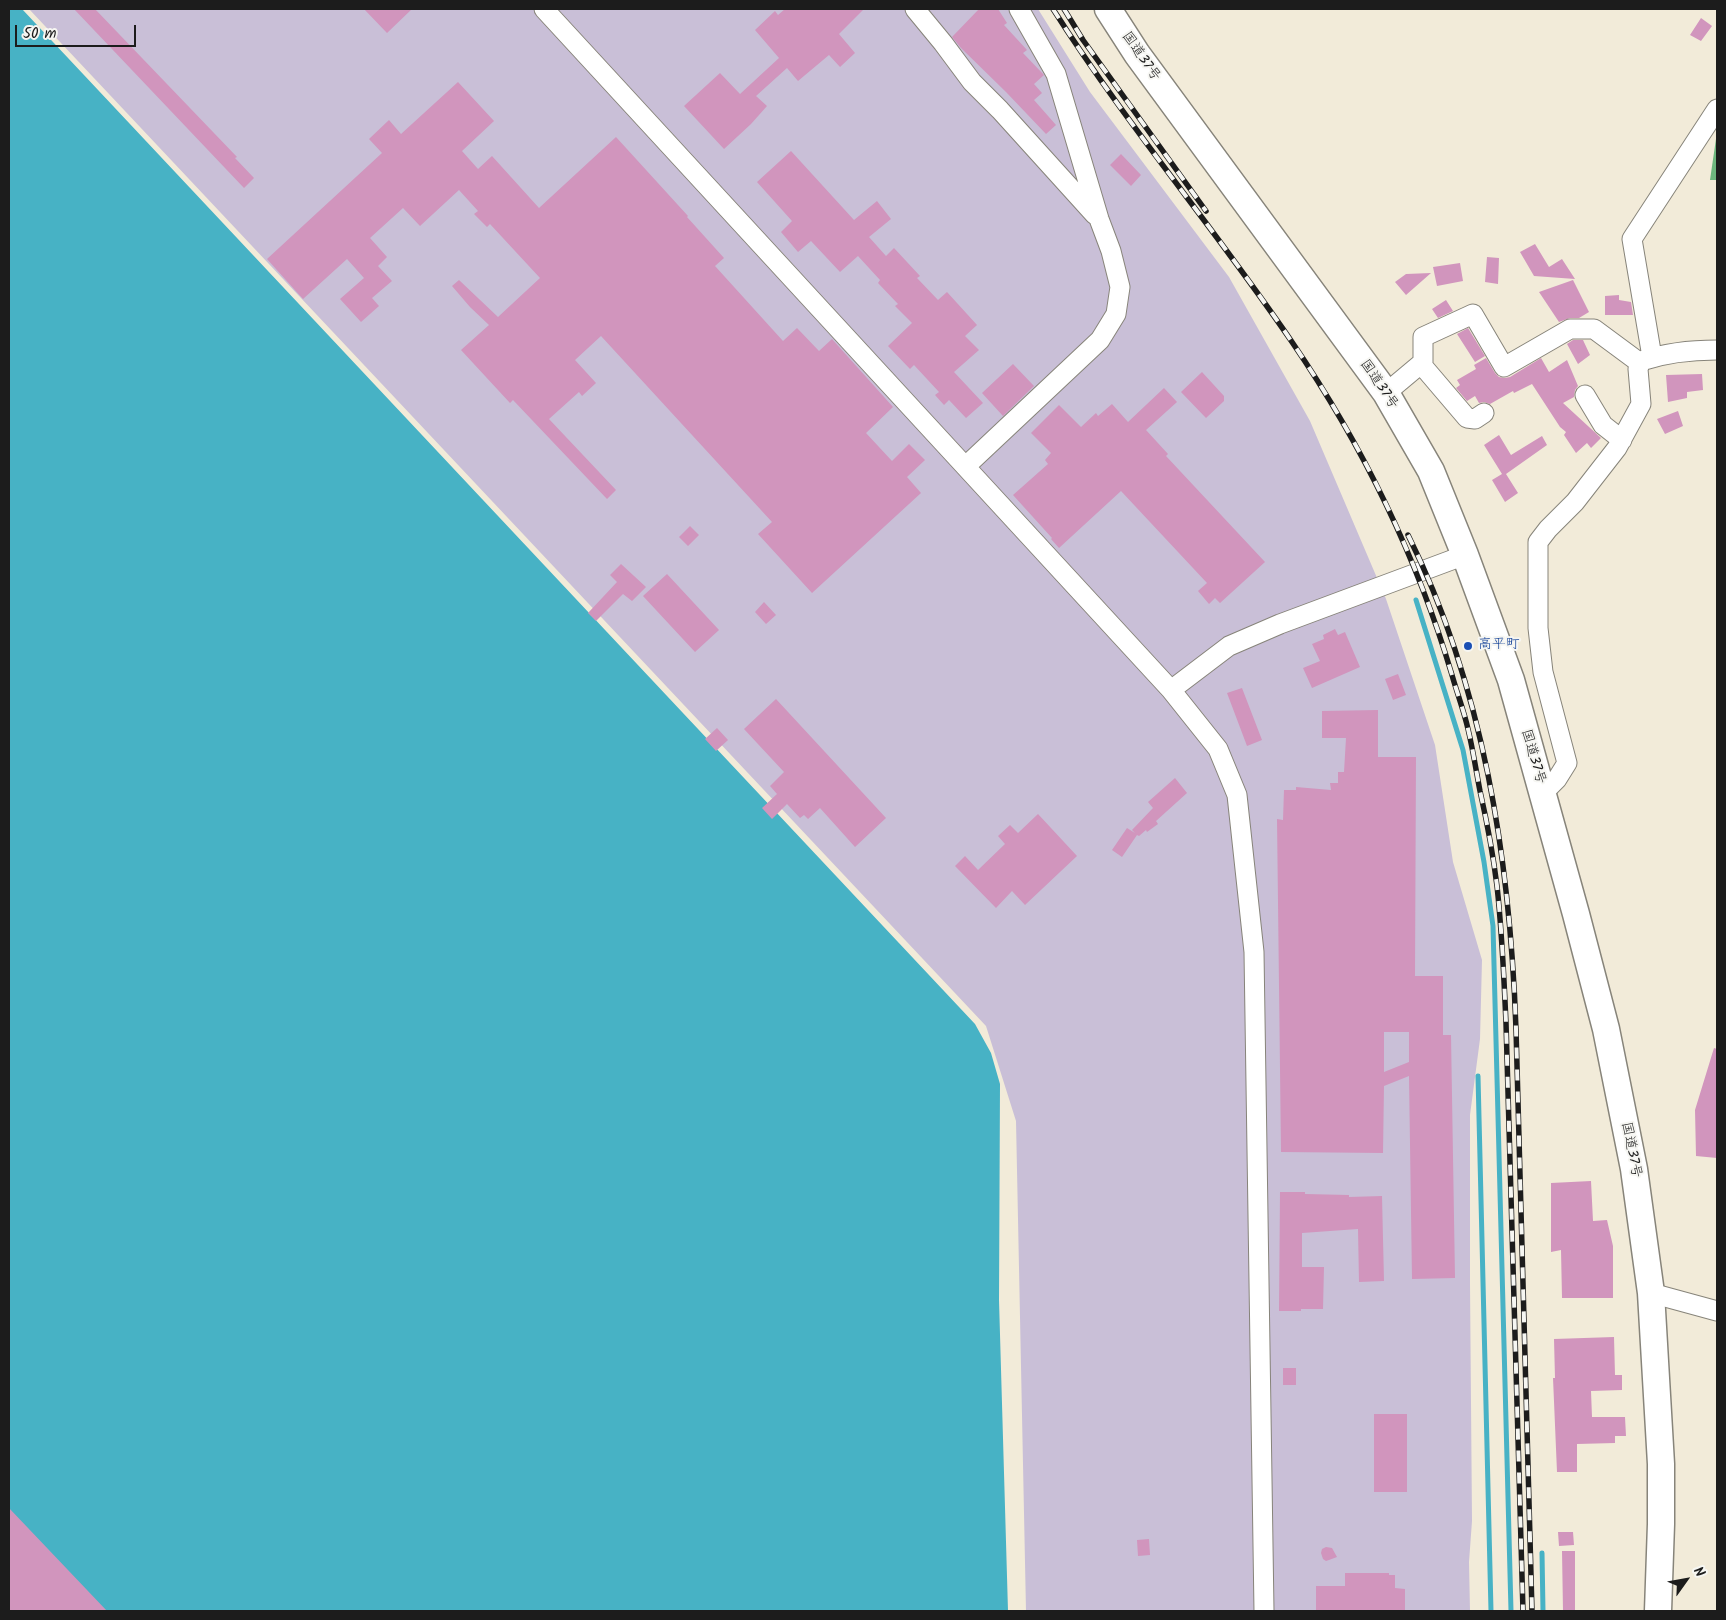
<!DOCTYPE html>
<meta charset="utf-8">
<style>
body{margin:0}
#map{position:relative;width:1726px;height:1620px;overflow:hidden;background:#f2ebd9;font-family:Kalam,sans-serif}
canvas{display:block}
.frame{position:absolute;inset:0;border:10px solid #1c1c1c;pointer-events:none}
.north{position:absolute;left:1661px;top:1555px;width:50px;height:50px;-webkit-text-stroke:4px #f6f6f2;paint-order:stroke;rotate:58deg;font-size:14px;font-weight:700;line-height:20px;text-align:center;color:#1c1c1c}
.north::after{content:'';display:block;margin:auto;width:18px;height:22px;background:#1c1c1c;clip-path:polygon(50% 0,100% 100%,50% 72%,0 100%)}
.scale{position:absolute;left:15px;top:25px;width:121px;height:22px;box-sizing:border-box;border:2px solid #1c1c1c;border-top:0;padding-left:6px;font-size:15px;line-height:18px;white-space:nowrap;color:#1c1c1c;-webkit-text-stroke:4px #f6f6f2;paint-order:stroke}
</style>
<div id="map">
<canvas width="1726" height="1620"></canvas>
<div class="frame"></div>
<div class="north">N</div>
<div class="scale">50 m</div>
</div>
<script>
const c = document.querySelector('canvas').getContext('2d');
c.lineJoin = 'round';
function fillPath(path, color) {
  c.fillStyle = color;
  c.fill(path, 'evenodd');
}
function trace(path, color, width, dash) {
  c.strokeStyle = color;
  c.lineWidth = width;
  c.lineCap = dash ? 'butt' : 'round';
  c.setLineDash(dash || []);
  c.stroke(path);
}
function label(font, color, halo, rows, align = 'center') {
  c.font = font + ' Kalam,"Klee One",sans-serif';
  c.lineWidth = 4;
  c.setLineDash([]);
  c.textBaseline = 'middle';
  c.strokeStyle = halo;
  c.fillStyle = color;
  for (const [text, x, y, turn = 0] of rows) {
    c.save();
    c.translate(x, y);
    c.rotate((+turn || 0) * Math.PI / 180);
    c.textAlign = isNaN(turn) ? turn : align;
    if (halo) c.strokeText(text, 0, 0);
    c.fillText(text, 0, 0);
    c.restore();
  }
}
const industrial = new Path2D(`
 M29,9h1009l52,83 139,185 81,144 76,178 49,146 18,117 29,98 -2,79 -10,76v169l2,237 -3,41 1,49h-444l-10,-490 -30,-95z`);
const forest = new Path2D(`
 M1717,132v48h-7z`);
const water = new Path2D(`
 M9,9h13l953,1015 16,29 9,31 -1,216 9,311h-952l-47,-51z`);
const stream = new Path2D(`
 M1416,600l47,150 21,112 9,64 18,685
 M1478,1076l13,535
 M1542,1553l1,58`);
const building = new Path2D(`
 M74,9h21l142,148 -2,1 19,20 -10,10z
 M364,9h48l-25,24z
 M785,9h79l-25,25 16,19 -15,14 -11,-12 -31,26 -11,-13 -31,28 11,10 -16,18 -27,25 -40,-43 36,-33 20,21 39,-36 -24,-28 20,-19 3,4z
 M979,9h19l9,14 -3,2 23,25 -4,3 21,22 -10,9 8,9 -8,7 22,25 -10,9 -40,-42 -45,-44 -9,-11z
 M1701,18l11,8 -11,15 -11,-6z
 M458,82l36,39 -32,30 16,18 14,-13 47,52 77,-71 72,79 -1,1 37,41 -9,8 68,75 14,-13 22,23 13,-12 61,68 -27,26 26,28 17,-17 16,16 -18,17 14,16 -109,100 -54,-59 14,-12 -171,-186 -26,24 21,23 -14,13 -3,-4 -30,27 67,71 -9,9 -94,-99 -3,3 -49,-53 28,-25 -19,-18 -18,-21 7,-6 39,37 42,-39 -50,-54 -3,3 -13,-13 4,-3 -19,-21 -39,36 -17,-18 -33,30 17,19 -9,9 14,15 -20,17 7,8 -18,16 -21,-23 24,-21 -17,-19 -44,40 -36,-40 115,-106 -13,-14 20,-19 12,14z
 M791,151l63,69 23,-19 14,18 -22,18 17,19 8,-8 26,28 -3,2 21,22 9,-8 30,33 -12,11 14,14 -25,22 29,31 -17,15 -17,-18 -5,5 -9,-10 4,-3 -25,-27 -4,4 -22,-23 24,-23 -17,-17 3,-2 -20,-21 2,-3 -22,-24 -18,16 -29,-31 -13,11 -17,-20 11,-11 -35,-39z
 M1121,154l20,21 -10,11 -21,-21z
 M1535,244l14,23 13,-8 13,20 -41,-3 -14,-24z
 M1487,257l12,1 -1,26 -13,-2z
 M1460,263l3,18 -26,5 -4,-19z
 M1431,273l-25,22 -11,-13 11,-8z
 M1573,280l16,32 -10,6h-9l-11,4 -20,-30z
 M1619,295v5l12,2 2,13h-28v-19z
 M1446,300l7,11 -15,7 -6,-9z
 M1468,328l17,28 -10,6 -18,-28z
 M1573,340h10l7,15 -12,9 -11,-20z
 M1486,358l9,15 4,4 5,1 6,-1 31,-19 8,14 18,-12 11,26 -3,4 -1,7 -11,6 38,35 -10,10 -4,-5 -11,10 -12,-18 2,-3 -6,-5 -28,-43 -18,9 -1,-2 -23,13 -6,-2 -5,1 -4,-7 -8,5 -11,-13 4,-3 -3,-5 19,-11 -2,-4z
 M1013,364l21,22 -31,30 -21,-23z
 M1202,372l22,24v5l-18,17 -25,-26z
 M1702,374l1,16 -16,2v6l-19,4 -2,-27z
 M1164,388l13,14 -31,28 22,24 -2,2 99,106 -45,41 -5,-5 -6,6 -11,-13 9,-8 -86,-92 -62,57 -8,-9 1,-1 -39,-43 35,-31 -3,-4 6,-7 -20,-20 28,-28 22,22 15,-14 2,3 14,-12 16,18z
 M1678,411l5,15 -18,8 -8,-15z
 M1499,435l12,20 31,-19 5,9 -41,29 12,19 -13,9 -13,-22 10,-6 -18,-29z
 M690,526l9,9 -11,11 -9,-9z
 M621,564l25,23 -14,14 -9,-7 -27,27 -8,-8 29,-31 -7,-7z
 M667,574l52,56 -24,22 -52,-56z
 M764,602l12,13 -10,9 -11,-12z
 M1335,629l3,6 7,-3 15,35 -48,21 -9,-20 17,-7 -8,-17 12,-5 -1,-4z
 M1398,674l8,21 -13,5 -8,-21z
 M1242,688l20,52 -15,6 -20,-53z
 M776,699l110,119 -31,29 -35,-39 -12,11 -4,-4 -4,3 -13,-14 -15,15 -10,-11 15,-14 -7,-8 14,-14 -40,-43z
 M1378,710v47h38l-1,219h28v59h8l4,243 -43,1 -3,-203 -25,10 -1,67 -102,-1 -4,-333 6,1 1,-30h12v-3l35,3 -1,-7h8v-11h6l2,-34h-24v-27zM1384,1032h25v30l-25,10z
 M717,728l11,12 -12,11 -11,-12z
 M1175,778l12,15 -31,28 2,3 -11,8 -1,-2 -7,6 -2,-1 -15,22 -10,-7 15,-22 8,5 -3,-3 21,-22 -5,-6z
 M1038,814l39,42 -52,49 -13,-14 -16,17 -41,-42 10,-10 13,14 27,-26 -7,-8 12,-11 8,8z
 M1714,1048l3,1v109l-21,-2 -1,-46z
 M1591,1181l2,40 14,-1 6,26v52h-51l-1,-48 -10,2v-69z
 M1280,1192h25v2l44,1v2l33,-1 2,85 -25,1 -1,-53 -56,4v34h22l-1,42h-22v2h-22z
 M1614,1337l1,38h7v15l-31,1 1,26h33l1,19h-11v7l-38,1v28h-20l-4,-94h2l-1,-39z
 M1283,1368h13v17h-13z
 M1374,1414h33v78h-33z
 M9,1508l98,103h-98z
 M1558,1532h15l1,13 -15,1z
 M1149,1539l1,16 -12,1 -1,-16z
 M1326,1547l6,1 5,9 -8,3 -3,1 -3,-2 -2,-6 1,-4z
 M1562,1551h13v60h-12z
 M1345,1573h44v2h6v13l10,1v22h-89v-25h29z`);
const minor = new Path2D(`
 M544,9l627,681 47,59 19,46 17,157 10,659
 M915,9l28,34 29,39 28,28 95,105
 M1652,357l-20,-118 85,-130
 M1421,364l46,54 8,1 9,-6
 M1386,393l37,-31v-25l50,-23 31,53 66,-38h24l46,34
 M1585,395l18,30 19,15
 M966,466l134,-126 16,-26 4,-27 -9,-36 -12,-32 -43,-145 -37,-65
 M1171,690l58,-44 51,-22 185,-69
 M1542,794l15,-15 10,-16 -24,-91 -5,-44v-86l10,-13 27,-27 42,-54 24,-44 -3,-35 3,-8c24,-8 51,-11 76,-11
 M1651,1293l66,18`);
const highway = new Path2D(`
 M1108,9l29,45 249,339 45,78 34,84 46,125 65,234 30,115 28,140 17,124 10,171v60l-3,87`);
const rail = new Path2D(`
 M1053,9c73,115 162,220 239,333 71,104 124,212 160,333 5,18 12,36 16,54 5,21 8,41 12,62 7,31 13,63 17,95 5,45 7,91 9,137l17,588
 M1064,9l19,31 123,171
 M1408,535c76,153 102,325 108,494l16,582`);
const markers = [
 [1468,646,5,"#1a4fb4"]
];
const streetNames = [
 ["国道37号",1140,57,55],
 ["国道37号",1378,385,56],
 ["国道37号",1532,757,74],
 ["国道37号",1630,1150,79]
];
const transitNames = [
 ["高平町",1478,646]
];
fillPath(industrial, '#c9bfd7');
fillPath(forest, '#6eb77e');
fillPath(water, '#47b2c5');
trace(stream, '#47b2c5', 5);
fillPath(building, '#d195bd');
trace(minor, '#87847a', 21);
trace(highway, '#87847a', 29);
trace(minor, '#fff', 19);
trace(highway, '#fff', 26);
trace(rail, '#1c1c1c', 5.5);
trace(rail, '#f6f6f2', 4, [11]);
for (const [x, y, r, color] of markers) {
  const dot = new Path2D();
  dot.arc(x, y, r, 0, 2 * Math.PI);
  c.fillStyle = color;
  c.fill(dot);
  trace(dot, '#f6f6f2', 2);
}
label('14px', '#1c1c1c', '#f6f6f2', streetNames);
label('14px', '#164399', '#f6f6f2', transitNames, 'left');
</script>
